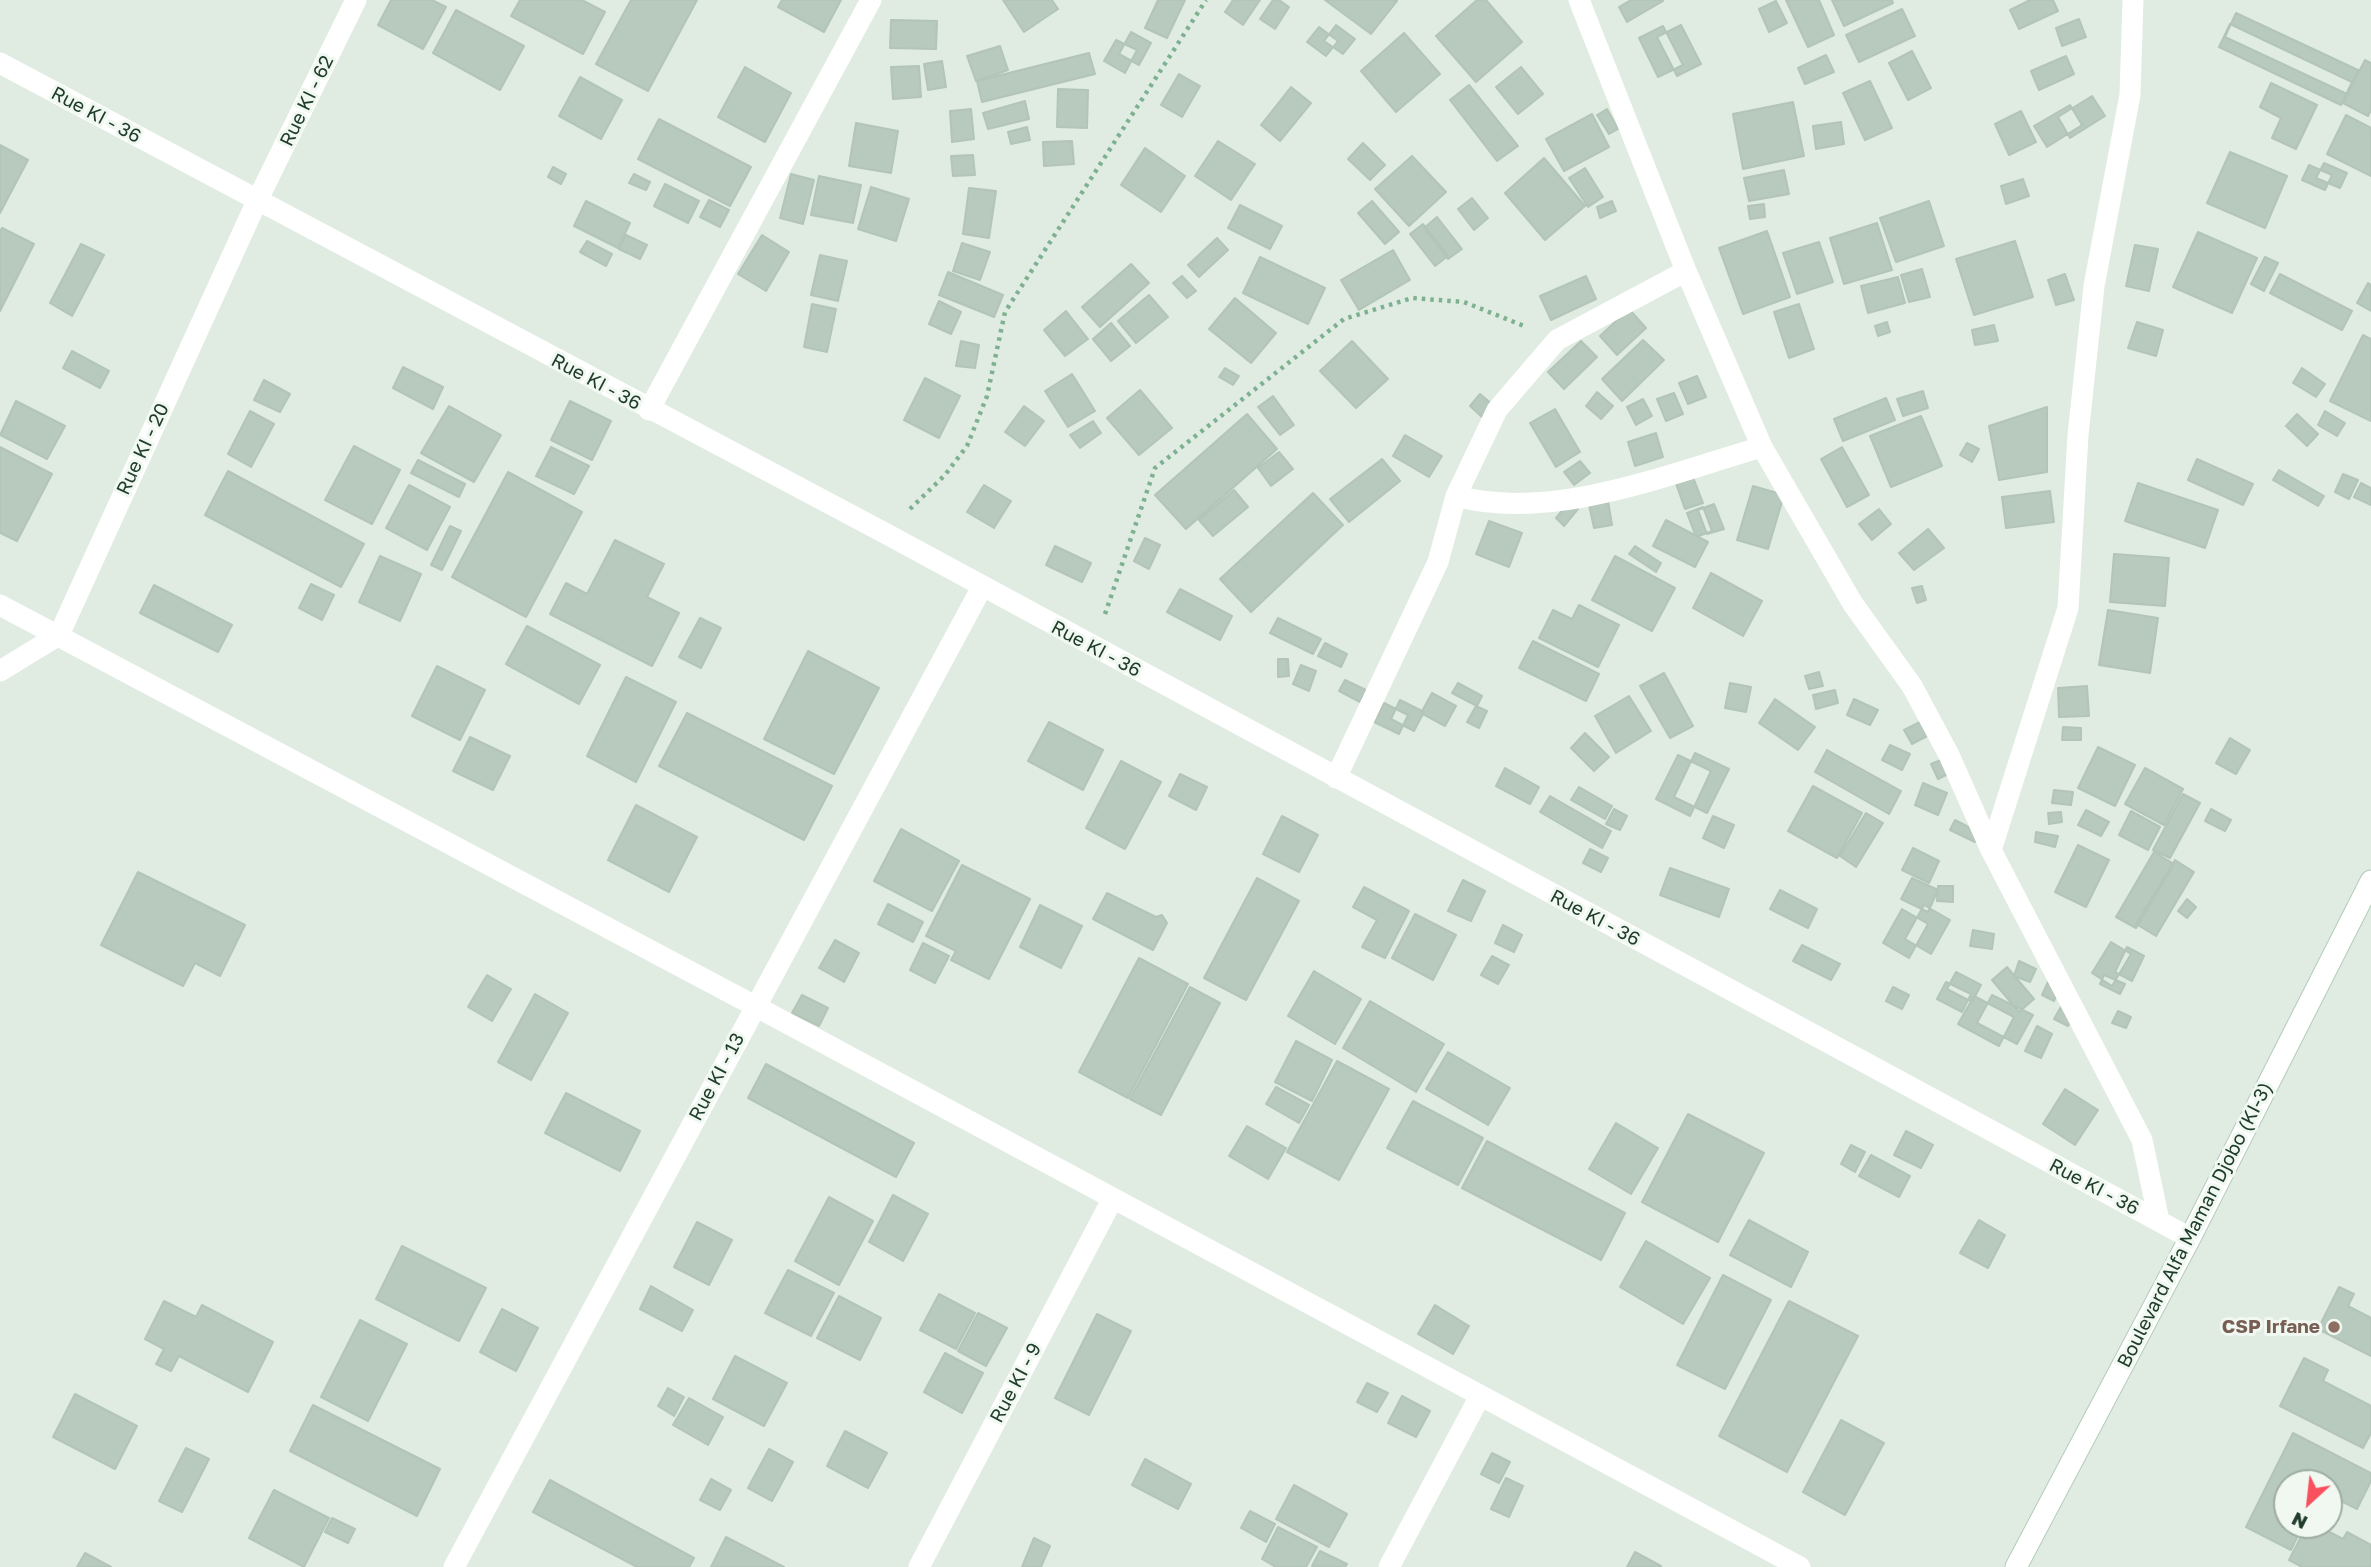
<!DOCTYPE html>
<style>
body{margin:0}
#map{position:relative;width:2371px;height:1567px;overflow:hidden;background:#e0ece2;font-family:"Golos Text",sans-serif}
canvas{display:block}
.north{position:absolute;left:2273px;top:1469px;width:70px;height:70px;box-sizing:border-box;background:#f0f8f1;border:2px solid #9dada2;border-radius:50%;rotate:207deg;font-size:19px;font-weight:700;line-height:28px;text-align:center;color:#203d2b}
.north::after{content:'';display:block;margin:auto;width:24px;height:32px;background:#f9505e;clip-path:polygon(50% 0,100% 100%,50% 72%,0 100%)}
</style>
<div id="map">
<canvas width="2371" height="1567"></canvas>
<div class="north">N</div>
</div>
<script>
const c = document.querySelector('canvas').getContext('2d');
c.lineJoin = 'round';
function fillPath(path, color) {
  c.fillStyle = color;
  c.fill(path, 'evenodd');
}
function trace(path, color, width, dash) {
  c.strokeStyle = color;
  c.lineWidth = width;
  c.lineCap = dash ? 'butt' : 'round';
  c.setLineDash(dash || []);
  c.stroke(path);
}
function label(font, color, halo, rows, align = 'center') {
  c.font = font + ' "Golos Text",sans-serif';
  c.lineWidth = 6;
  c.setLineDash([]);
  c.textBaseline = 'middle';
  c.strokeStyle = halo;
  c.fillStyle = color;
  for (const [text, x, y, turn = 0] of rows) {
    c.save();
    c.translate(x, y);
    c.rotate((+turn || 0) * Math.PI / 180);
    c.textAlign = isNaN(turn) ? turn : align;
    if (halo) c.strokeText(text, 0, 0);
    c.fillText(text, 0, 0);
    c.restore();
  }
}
const building = new Path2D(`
 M391,0h41l14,7 -23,42 -45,-24z
 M520,0h62l23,12 -22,42 -72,-38z
 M631,0h66l-49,91 -52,-27z
 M782,0h59l-17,32 -46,-25z
 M1003,0h49l6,9 -34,23z
 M1158,0h27l-18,38 -22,-10z
 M1233,0h27l-17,25 -18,-13z
 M1273,0h6l10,7 -14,22 -15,-10z
 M1325,0h70l2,1 -26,33z
 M1477,0h9l36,42 -46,40 -40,-46z
 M1631,0h31l1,1 -36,21 -8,-15z
 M1786,0h33l15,35 -26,12z
 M1832,0h60l1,3 -49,23z
 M2030,0h23l5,11 -39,18 -9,-19z
 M1776,1l11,22 -18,9 -10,-23z
 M1902,9l13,27 -56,26 -13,-27z
 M456,10l68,36 -24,44 -67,-37z
 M2236,13l122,57 -11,24 -122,-57z
 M2079,19l7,18 -24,9 -6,-18z
 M891,20l46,1 -1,28 -46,-1z
 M2230,24l122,58 -11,23 -122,-58z
 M1336,25l19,14 -12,15 -19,-13z
 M1681,25l20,39 -24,12 -20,-39z
 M1663,26l20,39 -25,12 -19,-39z
 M1319,27l19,14 -12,15 -19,-14z
 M1131,32l20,11 -12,22 -20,-11z
 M1404,33l36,41 -44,38 -35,-41z
 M1116,40l21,10 -12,23 -21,-12z
 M1000,46l8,24 -32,11 -9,-25z
 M1912,51l19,37 -23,12 -19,-37z
 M1089,53l6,21 -113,28 -5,-21z
 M1826,55l8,17 -29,12 -7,-16z
 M2066,56l8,18 -35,16 -8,-19z
 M2365,60l6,3v47l-3,6 -25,-13z
 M942,61l4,26 -18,3 -4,-26z
 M919,66l2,31 -28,2 -2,-32z
 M745,67l46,26 -26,49 -47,-25z
 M1521,67l22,27 -25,20 -22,-27z
 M1179,74l21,12 -18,31 -21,-12z
 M580,77l42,23 -21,39 -42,-23z
 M1870,81l22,47 -27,12 -22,-47z
 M2271,83l46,22 -21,44 -24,-11 9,-20 -21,-11z
 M1469,85l49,61 -21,15 -47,-61z
 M1291,87l20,16 -31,38 -19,-16z
 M1058,89l30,1 -1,38 -30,-1z
 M2092,96l13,20 -35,22 -12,-21z
 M1025,101l4,18 -41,10 -5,-16z
 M1793,102l11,54 -61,13 -10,-55z
 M2070,105l12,20 -35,22 -13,-21z
 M971,109l3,30 -22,3 -2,-31z
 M1607,109l11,20 -9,5 -12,-19z
 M2021,111l15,31 -27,13 -14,-31z
 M1592,114l17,33 -45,24 -18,-32z
 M2346,115l25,13v48l-44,-22z
 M659,119l92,48 -21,39 -92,-47z
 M1841,122l3,22 -28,5 -3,-23z
 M856,123l42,8 -7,42 -42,-7z
 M1027,127l3,13 -19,4 -3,-12z
 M1072,141l2,23 -30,2 -1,-24z
 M1218,141l37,23 -24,36 -36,-24z
 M1363,143l22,22 -15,15 -22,-21z
 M0,145l28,15 -28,53z
 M1145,148l40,28 -24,36 -40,-27z
 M2230,152l57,24 -22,52 -58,-25z
 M973,155l2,20 -22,1 -2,-20z
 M1412,156l34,36 -37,34 -34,-37z
 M1544,158l41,48 -40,34 -40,-47z
 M2324,163l23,10 -7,15 -24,-10z
 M2309,165l23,10 -7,15 -23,-10z
 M553,167l13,7 -5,10 -13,-7z
 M1585,168l18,29 -15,10 -19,-29z
 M1784,170l5,24 -40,7 -5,-23z
 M634,174l16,8 -4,8 -17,-7z
 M791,174l23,6 -11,44 -23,-6z
 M819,176l42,9 -8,38 -42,-8z
 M2023,179l6,17 -23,8 -5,-18z
 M665,184l34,17 -11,22 -34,-17z
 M871,187l38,12 -13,42 -38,-12z
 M969,188l27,3 -7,47 -26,-4z
 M1472,198l16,20 -14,12 -16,-21z
 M709,200l20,10 -9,17 -20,-10z
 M586,201l44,22 -12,25 -44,-22z
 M1372,201l27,31 -14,12 -27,-31z
 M1612,201l4,10 -16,7 -3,-11z
 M1929,201l15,45 -48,16 -16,-44z
 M1764,204l1,13 -15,2 -2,-13z
 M1240,205l42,21 -12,23 -42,-21z
 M1437,217l25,32 -14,10 -24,-31z
 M1877,223l15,47 -48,14 -14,-46z
 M1423,224l25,32 -13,10 -25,-32z
 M2,228l32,16 -34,67v-80z
 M1767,231l23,66 -47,17 -24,-66z
 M2198,232l59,26 -25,55 -59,-26z
 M626,235l21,10 -7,14 -21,-10z
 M762,235l27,17 -23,39 -28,-17z
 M1217,238l11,12 -29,27 -11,-12z
 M587,241l25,13 -6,12 -26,-14z
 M2015,241l18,56 -59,18 -18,-56z
 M1819,242l14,40 -36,12 -14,-41z
 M962,243l28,9 -10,28 -27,-9z
 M81,244l23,11 -32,61 -22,-13z
 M2135,245l23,4 -9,42 -23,-5z
 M1393,250l17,30 -51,30 -18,-30z
 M820,255l27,6 -9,40 -27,-6z
 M1260,257l65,31 -17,36 -65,-31z
 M2265,257l13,6 -14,28 -13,-7z
 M1131,264l18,19 -49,44 -18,-20z
 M1922,269l8,28 -21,5 -8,-27z
 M948,272l55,23 -9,22 -55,-22z
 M2065,274l9,26 -18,5 -8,-25z
 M2280,274l72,37 -10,19 -72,-37z
 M1182,276l14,15 -9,7 -14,-15z
 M1586,276l10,23 -45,21 -11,-24z
 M1898,277l7,26 -37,10 -7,-27z
 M2368,283l3,2v26l-14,-8z
 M1149,295l19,22 -32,26 -18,-22z
 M1235,298l41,35 -25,30 -42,-34z
 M939,301l22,11 -10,22 -22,-10z
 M812,304l24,5 -9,43 -23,-5z
 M1799,304l15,45 -25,9 -15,-46z
 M1629,309l17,19 -29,27 -17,-19z
 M1066,311l22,28 -23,17 -21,-26z
 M1887,322l3,10 -12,4 -3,-10z
 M2137,322l26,8 -7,26 -28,-8z
 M1111,323l19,23 -19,15 -18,-22z
 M1994,325l4,16 -23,4 -3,-15z
 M2363,335l8,4v82l-41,-20z
 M1643,340l21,20 -42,41 -20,-22z
 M961,341l18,4 -4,23 -19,-2z
 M1352,341l36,38 -32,29 -36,-37z
 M1581,341l16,16 -33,32 -16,-17z
 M72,351l37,20 -9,17 -37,-20z
 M403,367l40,20 -10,22 -40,-21z
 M1225,368l14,8 -6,9 -14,-8z
 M2302,368l23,16 -9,13 -23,-14z
 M1072,374l23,37 -27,16 -23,-36z
 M1697,376l9,21 -18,7 -9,-21z
 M925,378l35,18 -21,42 -35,-18z
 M264,380l26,14 -10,18 -26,-12z
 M1140,390l32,38 -33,27 -32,-37z
 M1923,391l5,17 -25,8 -6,-17z
 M1597,392l16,14 -12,13 -15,-13z
 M1674,393l9,21 -17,7 -9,-22z
 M1480,394l13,11 -11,12 -12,-11z
 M1273,396l21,29 -14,10 -22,-28z
 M1886,398l9,22 -52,21 -9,-22z
 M1643,399l9,17 -16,9 -9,-18z
 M16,401l49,25 -18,33 -47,-24z
 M570,401l41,20 -19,39 -41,-20z
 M449,406l52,29 -27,47 -53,-29z
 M1024,406l20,15 -19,25 -20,-14z
 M2047,407v65l-48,8 -10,-54z
 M1555,409l25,43 -24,15 -26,-44z
 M250,411l24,13 -23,43 -23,-13z
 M2325,411l20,12 -8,13 -19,-11z
 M1247,414l30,35 -91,80 -31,-34z
 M2297,414l21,20 -11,12 -21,-20z
 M1921,416l21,50 -51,21 -21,-51z
 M1093,421l8,12 -21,15 -10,-13z
 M1656,433l7,24 -28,9 -7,-24z
 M1405,435l37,21 -13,21 -36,-21z
 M1967,443l12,6 -7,13 -12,-7z
 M354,446l46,24 -28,54 -47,-24z
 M0,447l52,27 -35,67 -17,-8z
 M551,447l38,19 -15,28 -38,-18z
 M1842,447l27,48 -22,12 -26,-48z
 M1279,452l14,17 -22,17 -13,-18z
 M1382,459l18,22 -51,41 -19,-23z
 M2197,459l56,25 -10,21 -55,-25z
 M418,460l47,24 -6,13 -48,-24z
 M1580,461l10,12 -16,12 -10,-13z
 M2279,470l45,26 -6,10 -45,-26z
 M228,471l136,73 -23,43 -136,-72z
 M508,472l74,40 -56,105 -74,-40z
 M1691,472l12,31 -18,6 -11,-31z
 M2343,474l15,6 -9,19 -14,-7z
 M2138,483l80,27 -13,38 -80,-27z
 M2361,483l10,5v17l-17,-8z
 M409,485l41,22 -23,43 -41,-22z
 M984,485l27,16 -17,27 -27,-16z
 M1753,486l31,9 -16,54 -31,-9z
 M1234,490l14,17 -35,29 -14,-16z
 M2050,491l4,31 -48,6 -4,-31z
 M1313,493l30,32 -92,87 -31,-33z
 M1608,501l4,24 -18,3 -5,-23z
 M1569,502l9,7 -14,17 -8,-8z
 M1714,504l10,25 -17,5 -9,-24z
 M1703,507l9,24 -16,6 -9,-24z
 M1879,509l12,15 -19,16 -13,-16z
 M1666,520l42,22 -13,25 -42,-21z
 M1489,521l33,12 -13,34 -33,-13z
 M450,526l11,5 -19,39 -11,-5z
 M1928,529l16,19 -30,22 -15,-17z
 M1145,538l15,7 -11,24 -15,-8z
 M615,540l49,24 -17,33 32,16 -27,53 -102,-52 16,-31 21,11z
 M1055,546l36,17 -9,19 -36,-17z
 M1635,546l26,17 -5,9 -27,-18z
 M2114,554l55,4 -4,48 -55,-4z
 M380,556l41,18 -21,47 -41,-19z
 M1615,556l60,32 -23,43 -60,-31z
 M1711,573l51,28 -19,35 -50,-28z
 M311,584l23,11 -12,25 -23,-12z
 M154,585l78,40 -14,27 -78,-39z
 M1922,586l4,14 -9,3 -5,-15z
 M1180,589l52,27 -12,24 -53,-28z
 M1579,605l40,20 -21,42 -59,-29 14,-28 19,9z
 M2108,610l50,8 -8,55 -51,-8z
 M700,618l21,10 -20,40 -22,-11z
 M1278,618l43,21 -8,15 -43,-21z
 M527,626l73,39 -21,39 -73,-40z
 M1533,641l66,33 -13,27 -67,-33z
 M1325,643l22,11 -6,13 -23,-11z
 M808,651l71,37 -45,86 -70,-35z
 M1278,659h10l1,17 -11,1z
 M1301,665l15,6 -7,20 -16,-7z
 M437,666l48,24 -25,50 -48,-24z
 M1819,672l4,14 -14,3 -4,-13z
 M1664,673l29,53 -23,12 -30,-52z
 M626,677l50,25 -40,80 -49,-26z
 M1345,680l21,10 -6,12 -21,-11z
 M1458,683l24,13 -5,10 -25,-13z
 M1730,683l21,4 -5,25 -21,-4z
 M2087,686l2,30 -30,1 -1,-29z
 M1835,690l3,13 -22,6 -3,-14z
 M1432,693l24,13 -11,20 -24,-13z
 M1629,696l22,35 -35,22 -21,-37z
 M1775,699l40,28 -17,23 -39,-27z
 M1854,699l24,11 -8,15 -23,-10z
 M1400,700l24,12 -10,19 -23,-12z
 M1384,703l24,12 -9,19 -25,-12z
 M1476,706l11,5 -8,17 -12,-6z
 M687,713l145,73 -28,54 -145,-74z
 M1922,721l7,14 -17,9 -8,-14z
 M1049,722l54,28 -20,40 -55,-29z
 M2063,727l18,1v12h-19z
 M1585,733l24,24 -15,14 -23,-23z
 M470,737l40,19 -17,34 -40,-19z
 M2230,738l20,12 -14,24 -20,-11z
 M1890,745l20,9 -8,16 -20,-10z
 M2098,747l37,18 -20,41 -37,-18z
 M1827,750l74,41 -12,23 -74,-42z
 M1695,753l34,16 -22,44 -33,-16z
 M1678,755l33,16 -21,45 -34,-17z
 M1941,760l7,14 -10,5 -7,-15z
 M1121,761l40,21 -36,67 -39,-21z
 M1505,768l34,19 -9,17 -34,-18z
 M2145,768l38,21 -19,36 -39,-21z
 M1180,774l27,13 -11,23 -27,-14z
 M1923,783l24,10 -9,22 -23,-10z
 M1813,786l49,27 -25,45 -49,-27z
 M1579,787l33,19 -7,13 -34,-19z
 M2054,790l19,2 -2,13 -19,-2z
 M2183,794l17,9 -30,55 -17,-8z
 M1550,796l61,35 -9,17 -62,-36z
 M636,805l61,32 -28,55 -61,-32z
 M1614,809l13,7 -7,14 -14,-6z
 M2211,809l20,11 -6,11 -20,-10z
 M2086,810l23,12 -8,14 -23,-11z
 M2131,811l29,16 -12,23 -29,-15z
 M2061,812l1,10 -13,2 -1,-11z
 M1866,813l17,10 -27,44 -16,-11z
 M1282,816l36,19 -19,37 -36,-18z
 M1713,816l21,9 -10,23 -21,-10z
 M1955,820l25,13 -5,9 -25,-12z
 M901,829l58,32 -27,50 -58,-30z
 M2036,832l22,4 -3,11 -20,-5z
 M2078,845l31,15 -23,47 -31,-15z
 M1913,848l26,13 -10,22 -27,-13z
 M1590,849l18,9 -7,14 -18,-9z
 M2154,852l20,12 -38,64 -20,-11z
 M2175,860l19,12 -38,64 -20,-12z
 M962,865l68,34 -41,80 -38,-19 5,-9 -30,-15z
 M1670,868l59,21 -10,28 -59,-22z
 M138,872l107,53 -25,51 -25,-13 -12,23 -82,-41z
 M1257,878l42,23 -53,99 -42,-22z
 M1912,878l26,12 -10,22 -27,-13z
 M1463,880l22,11 -14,30 -23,-10z
 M1938,886h15v16l-16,-1z
 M1364,887l45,24 -24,47 -23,-11 15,-27 -24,-13z
 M1780,890l37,19 -9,19 -38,-19z
 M1107,893l49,24 6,-2 5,8 -14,27 -60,-31z
 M2187,899l9,8 -9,11 -9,-7z
 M888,904l35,18 -10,20 -35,-18z
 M1040,905l42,21 -21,42 -41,-21z
 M1924,905l26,15 -19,34 -26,-15z
 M1902,909l26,15 -19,34 -26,-15z
 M1415,914l41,21 -23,45 -41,-22z
 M1503,925l19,10 -8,17 -19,-9z
 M1973,930l21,4 -2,15 -22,-3z
 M835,940l24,13 -15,29 -25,-14z
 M2111,942l20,12 -19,32 -20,-13z
 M923,943l26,13 -14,27 -25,-13z
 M1802,945l38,19 -9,16 -38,-19z
 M2127,947l17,9 -12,25 -17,-9z
 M1492,956l17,9 -11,19 -17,-9z
 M1139,958l49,26 -60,114 -49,-26z
 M2019,961l17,8 -6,13 -16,-6z
 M2007,967l27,32 -15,13 -27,-32z
 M1314,971l47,28 -26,45 -47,-28z
 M1956,972l25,13 -9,17 -25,-13z
 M487,975l24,14 -19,32 -24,-14z
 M2104,975l21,9 -5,10 -20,-10z
 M1946,982l25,12 -9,18 -25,-13z
 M2048,982l12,5 -6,14 -12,-6z
 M1190,987l30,16 -59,112 -31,-16z
 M1893,987l16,8 -7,14 -16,-8z
 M535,994l33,19 -37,67 -33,-18z
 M802,995l26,13 -9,18 -27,-13z
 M1992,995l41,20 -16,29 -40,-21z
 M1974,996l40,21 -15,29 -41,-22z
 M1370,1001l74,43 -28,48 -73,-44z
 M2062,1005l13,8 -7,13 -14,-7z
 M2118,1011l13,6 -5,11 -14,-5z
 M2037,1026l15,8 -11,24 -16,-7z
 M1296,1041l36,19 -20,41 -37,-19z
 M1448,1052l62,36 -22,37 -62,-36z
 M1337,1061l52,28 -50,91 -52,-28z
 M766,1064l148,79 -18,34 -148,-79z
 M1276,1087l33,18 -10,18 -33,-19z
 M2065,1089l33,21 -23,35 -32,-21z
 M566,1093l74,38 -20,40 -75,-38z
 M1413,1101l70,37 -25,47 -71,-37z
 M1688,1114l76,39 -46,89 -76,-40z
 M1616,1123l42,25 -27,46 -42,-25z
 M1247,1126l39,22 -18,31 -39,-23z
 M1906,1131l27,14 -12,23 -27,-13z
 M1487,1141l138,72 -24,47 -139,-72z
 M1851,1145l14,7 -10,20 -14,-8z
 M1871,1155l39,21 -11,21 -40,-21z
 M893,1195l35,19 -25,47 -34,-19z
 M829,1197l44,24 -34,64 -44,-24z
 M1749,1220l59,32 -17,35 -61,-32z
 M1979,1220l26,15 -17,33 -28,-15z
 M697,1222l35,18 -23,45 -35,-18z
 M1646,1241l64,37 -27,46 -63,-37z
 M402,1246l84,42 -27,53 -83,-42z
 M788,1270l46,23 -23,43 -46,-23z
 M1723,1275l48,25 -46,89 -48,-24z
 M651,1286l42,24 -11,21 -42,-22z
 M2339,1287l15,7 -6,12 23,12v38l-53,-27z
 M939,1294l36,19 -19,36 -36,-19z
 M839,1296l42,22 -21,42 -43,-22z
 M164,1301l32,16 6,-12 71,37 -25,50 -69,-36 -8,15 -15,-7 8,-15 -19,-10z
 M1789,1301l69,35 -71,136 -68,-36z
 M1435,1305l34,21 -16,28 -35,-20z
 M502,1309l36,19 -22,43 -36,-19z
 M978,1313l29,15 -21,38 -28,-15z
 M1097,1314l34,17 -42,84 -34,-17z
 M360,1320l47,24 -39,77 -47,-24z
 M945,1353l38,20 -21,40 -38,-21z
 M735,1356l52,27 -23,43 -51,-27z
 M2304,1358l24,12 -5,11 48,25v27l-8,15 -83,-42z
 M1367,1383l21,10 -11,19 -20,-10z
 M668,1388l16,9 -10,19 -16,-10z
 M75,1394l62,32 -22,43 -62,-32z
 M1402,1396l28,15 -14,26 -28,-14z
 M689,1398l34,19 -15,28 -35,-20z
 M313,1405l127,64 -23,47 -127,-65z
 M1841,1420l43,23 -39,72 -42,-23z
 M845,1431l42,22 -19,35 -41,-22z
 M2293,1433l78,40v8l-14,28 -28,-14v-12h-42v42h16l-12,25 -45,-23z
 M186,1448l23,11 -27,53 -23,-11z
 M769,1449l24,13 -21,39 -24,-13z
 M1492,1453l18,9 -11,21 -18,-9z
 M1145,1459l46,25 -13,25 -46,-24z
 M1506,1478l17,8 -14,31 -18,-8z
 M711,1479l20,11 -11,20 -20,-10z
 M550,1480l144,78 -5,9h-52l-104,-55z
 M1294,1485l53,29 -18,33 -53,-28z
 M274,1490l55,28 -25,49 -55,-29z
 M1250,1511l25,13 -9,18 -25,-14z
 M332,1518l23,11 -7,14 -23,-11z
 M2307,1525h9l27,14 4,-7 24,13v22h-69l-13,-7z
 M1278,1527l39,20 -11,20h-30l-14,-8z
 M726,1537l58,30h-73z
 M1034,1538l16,8 -9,21h-19z
 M1320,1551l27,13 -2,3 -33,-1z
 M1635,1552l26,14 -1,1h-33z
 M85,1553l26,14h-34z`);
const path = new Path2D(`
 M910,509l35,-34 22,-29 20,-50 18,-84 201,-312
 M1105,614l50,-146 189,-149 68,-21 52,4 60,24`);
const street = new Path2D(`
 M1579,0l107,271 76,176 91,157 59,82 37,69 42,95 151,290 17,81
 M0,63l881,468 1309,707
 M649,410l222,-410
 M1456,496c97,26 212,-22 306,-49
 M0,605l755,401 1045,561
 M0,671l59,-36 198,-434 99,-201
 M1336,778l102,-216 18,-66 41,-86 60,-70 129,-69
 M1991,850l77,-242 10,-173 16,-149 36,-191 3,-95
 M454,1567l528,-980
 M919,1567l193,-367
 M1389,1567l91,-171`);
const secondary = new Path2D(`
 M2016,1567l174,-329 181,-357`);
const markers = [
 [2334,1327,7,"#8d6e63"]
];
const streetNames = [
 ["Rue KI - 62",307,101,-64],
 ["Rue KI - 36",96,115,28],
 ["Rue KI - 36",596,382,28],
 ["Rue KI - 20",143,449,-65],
 ["Rue KI - 36",1096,649,28],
 ["Rue KI - 36",1595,918,28],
 ["Rue KI - 13",717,1077,-62],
 ["Rue KI - 36",2094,1187,28],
 ["Boulevard Alfa Maman Djobo (KI-3)",2195,1225,-63],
 ["Rue KI - 9",1016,1383,-62]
];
const educationNames = [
 ["CSP Irfane",2320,1327]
];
fillPath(building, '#b8c9bd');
trace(building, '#b2c5b7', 2);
trace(secondary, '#b2ccba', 23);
trace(path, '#7eb190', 4.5, [3.5, 5]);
trace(street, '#fff', 21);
trace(secondary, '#fff', 21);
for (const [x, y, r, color] of markers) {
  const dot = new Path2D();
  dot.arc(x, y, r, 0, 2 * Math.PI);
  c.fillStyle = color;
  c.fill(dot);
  trace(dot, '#f0f8f1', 2.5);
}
label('19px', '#203d2b', '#f0f8f1', streetNames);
label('bold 19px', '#785e54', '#f0f8f1', educationNames, 'right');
</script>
